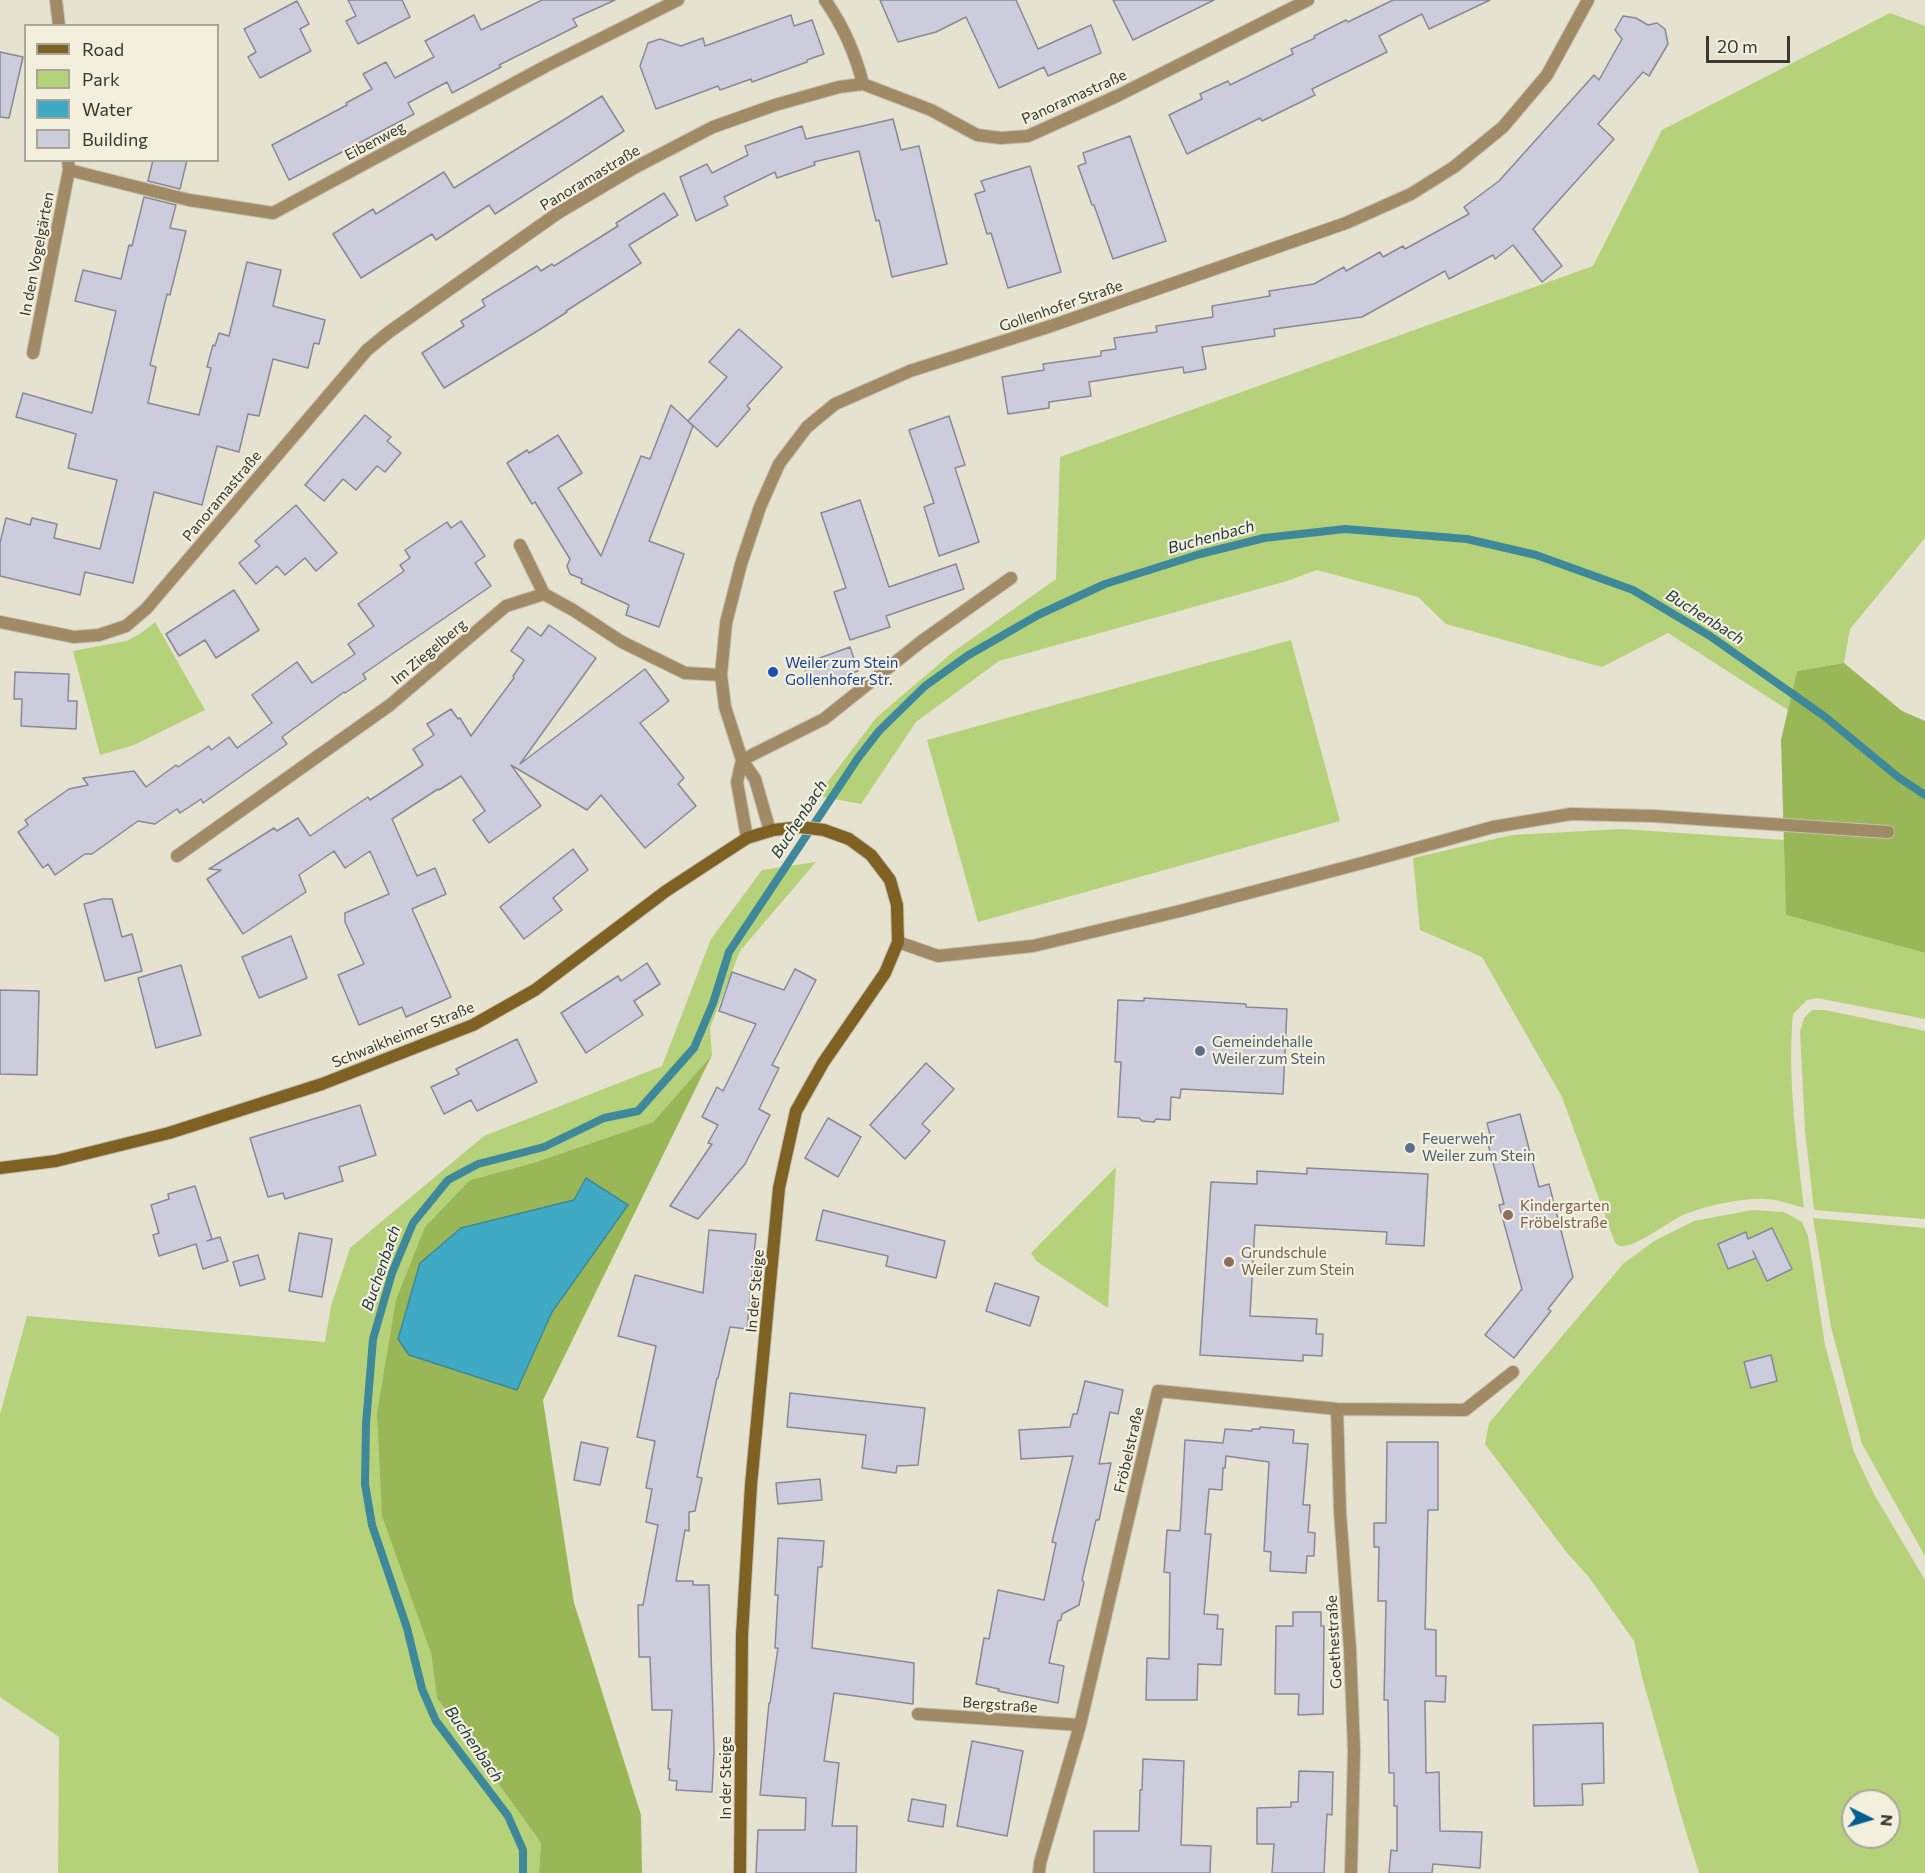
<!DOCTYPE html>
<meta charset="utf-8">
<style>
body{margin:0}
#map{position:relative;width:1925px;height:1873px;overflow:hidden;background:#e5e2d0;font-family:Commissioner,sans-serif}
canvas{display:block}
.legend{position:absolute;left:24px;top:24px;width:195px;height:138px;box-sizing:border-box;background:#f2efdd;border:2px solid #a8a698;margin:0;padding:8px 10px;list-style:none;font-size:18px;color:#3a3931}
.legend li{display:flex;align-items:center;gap:12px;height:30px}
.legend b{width:30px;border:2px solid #a8a698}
.north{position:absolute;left:1841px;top:1789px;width:60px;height:60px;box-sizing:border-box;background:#f2efdd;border:2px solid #a8a698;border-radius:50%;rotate:95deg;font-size:16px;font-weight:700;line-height:24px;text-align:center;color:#3a3931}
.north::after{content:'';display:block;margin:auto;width:21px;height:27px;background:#065d8f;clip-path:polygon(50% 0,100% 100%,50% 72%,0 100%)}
.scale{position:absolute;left:1706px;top:36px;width:84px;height:27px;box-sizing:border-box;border:3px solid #3a3931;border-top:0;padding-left:8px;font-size:18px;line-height:21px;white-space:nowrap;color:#3a3931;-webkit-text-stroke:4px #f2efdd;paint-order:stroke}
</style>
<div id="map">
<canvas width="1925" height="1873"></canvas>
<ul class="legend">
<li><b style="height:8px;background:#7f6124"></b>Road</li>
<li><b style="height:16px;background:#b5d27b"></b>Park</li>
<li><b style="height:16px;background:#40aac5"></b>Water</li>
<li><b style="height:16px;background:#ccd"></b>Building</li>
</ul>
<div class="north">N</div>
<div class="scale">20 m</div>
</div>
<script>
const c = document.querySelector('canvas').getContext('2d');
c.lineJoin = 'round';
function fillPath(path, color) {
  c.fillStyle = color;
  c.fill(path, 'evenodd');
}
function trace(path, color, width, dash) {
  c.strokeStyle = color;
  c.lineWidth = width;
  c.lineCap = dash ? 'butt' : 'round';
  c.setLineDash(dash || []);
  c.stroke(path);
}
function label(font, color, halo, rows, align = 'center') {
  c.font = font + ' Commissioner,sans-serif';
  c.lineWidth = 4.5;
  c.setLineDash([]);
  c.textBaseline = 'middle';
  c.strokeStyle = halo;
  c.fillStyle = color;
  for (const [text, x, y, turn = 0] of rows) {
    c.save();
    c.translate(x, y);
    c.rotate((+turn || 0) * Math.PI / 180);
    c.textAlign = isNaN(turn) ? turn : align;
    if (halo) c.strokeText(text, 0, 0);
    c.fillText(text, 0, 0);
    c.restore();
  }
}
const green = new Path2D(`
 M1890,13l35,13v512l-75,91 -6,34 -47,8 -9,39 -120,-77 -66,34 -156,-43 -28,-27 -101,-27 -30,11 -288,80 -83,61 -55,82 -44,-8 59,-78 77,-66 103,-73 4,-122 533,-191 69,-136z
 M155,622l50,88 -71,35 -34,10 -27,-104 53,-10 14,-7z
 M1291,640l49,181 -362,101 -51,-182z
 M1621,829l163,11 2,75 139,38v66l-108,-21 -10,2 -14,14c-6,64 4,130 11,194 -14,-4 -27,-9 -41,-9 -22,-1 -61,7 -82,17 -14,7 -43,29 -57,30 -4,1 -6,-1 -9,-3l-53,-146 -80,-140 -62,-27 -7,-72 99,-23z
 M816,862l-76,89 -30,77 2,27 -59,67 -120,41 -63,17 -39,473 6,45 104,145 -2,30h-481l1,-136 -59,-40v-283l27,-98 298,26 6,-36 19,-58 134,-112 178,-70 49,-127 51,-69z
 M1812,1010h13l100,21v188l-111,-9 -9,-79 -5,-99 4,-14z
 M1116,1167l-8,141 -72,-47 -5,-8z
 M1752,1210l32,2 18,10 6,14 17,109 29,107 20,42 51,86v293h-226l-16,-51 -41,-145 -8,-36 -46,-65 -21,-23 -82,-109 4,-21 134,-159 31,-23 40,-20zM1853,1801h36v36h-36z
 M1813,1218l112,10v328l-63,-112 -31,-117z`);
const forest = new Path2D(`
 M1844,663l58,48 23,10v232l-139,-38 -5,-175 16,-69z
 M712,1055l-169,345 31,203 67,212 1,58h-103l2,-30 -104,-145 -6,-45 -49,-137 -5,-103 19,-113 29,-73 45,-47 63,-17 120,-41zM587,1178l41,27 -76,107 -132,-49 41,-35 113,-28z`);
const water = new Path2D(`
 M586,1178l42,27 -76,107 -35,78 -108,-35 -11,-16 22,-76 41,-35 113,-28z`);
const stream = new Path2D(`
 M523,1873v-23l-15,-34 -72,-95 -14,-32 -15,-61 -35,-103 -7,-41 1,-60 7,-85 19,-66 21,-50 35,-43 30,-16 66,-17 60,-29 34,-7 56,-63 19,-45 16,-51 129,-194 21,-27 46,-45 42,-30 71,-41 67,-31 95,-30 64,-16 81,-9 122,10 69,16 97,35 77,46 114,80 74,61 27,18`);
const building = new Path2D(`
 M348,0h54l8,17 -52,27 -12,-23 10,-5z
 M542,0h73l-42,19 4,7 -78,39 2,2 -49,26 -5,-11 -39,21 6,11 -125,66 -17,-35 75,-40 -1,-2 26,-14 -9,-15 23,-12 9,16 39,-21 -9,-16 49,-26 7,15z
 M880,0h136l22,49 53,-24 10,28 -53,23 -4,-9 -45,21 -33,-71 -30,15 -38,10z
 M1113,0h101l-81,40z
 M1393,0h97l-61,29 -7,-15 -43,22 8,16 -75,37 3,6 -53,26 -2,-3 -73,36 -18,-39 33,-16 -2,-5 28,-13 2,4 63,-31 -2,-5 24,-11 -1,-2 32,-16 2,2z
 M297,1l12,23 -9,5 11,22 -51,27 -12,-21 8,-5 -12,-23z
 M791,15l3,11 18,-6 12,34 -17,6v2l-55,20 -1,-3 -31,11 -2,-4 -62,23 -16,-43 8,-23 12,-4 21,7 22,-8 2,8z
 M1623,16l13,2 12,7 9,-2 8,6 3,15 -19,32 -6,-4 -45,52 16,15 -81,90 29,37 -20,16 -29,-37 -18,14 -2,-4 -44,24 -4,-8 -83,46 -88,12 1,7 -73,11 4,22 -22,4 -1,-6 -94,15 2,14 -42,6v6l-41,6 -6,-37 42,-7 -1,-6 58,-8v-5l15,-2 -2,-11 43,-6 -1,-6 57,-9 -1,-11 58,-10 -1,-5 45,-7 30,-17 2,4 34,-19 3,5 20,-11 2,3 64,-35 -5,-7 35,-26 95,-106 5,5 23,-41 -7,-9z
 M0,52l23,5 -14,61 -9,-1z
 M602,96l22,35 -129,83 -6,-9 -53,35 -4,-6 -71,44 -28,-44 40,-25 3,5 68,-42 10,16z
 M893,119l8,31 18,-4 28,118 -55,13 -13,-57 -3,1 -17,-70 -45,11 1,3 -38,13 -2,-6 -51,25 4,8 -32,16 -16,-44 27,-13 5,9 36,-18 -3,-9 57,-20 4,13z
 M1130,136l36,105 -53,18 -19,-54h-2l-14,-39 8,-3 -3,-10z
 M153,160h34l-7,29 -32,-8z
 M1030,166l31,106 -53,16 -17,-55 -4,1 -12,-40 10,-3 -4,-10z
 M664,193l14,22 -49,30 12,18 -75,48 1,1 -28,18 -95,58 -22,-35 42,-27 -3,-5 24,-15 -3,-6 55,-34 4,5 11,-7 2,2 64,-40 -2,-3z
 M144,197l32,8 -6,23 16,3 -16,64 -3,-1 -17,71 6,2 -8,36 51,12 12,-47 -4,-1 6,-22 2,1 4,-13 10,3 18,-74 34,8 -8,36 52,14 -6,24 -5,-1 -6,25 -35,-9 -14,57 -11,-2 -9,38 -22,-6 -15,59 -48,-13 -21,91 -48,-11 -5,23 -80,-19v-33l6,-25 24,7 2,-7 25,6 -3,14 46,11 17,-69 -49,-12 8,-34 -60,-17 7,-24 69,20 24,-102 -41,-10 8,-31 38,9 8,-34 3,1z
 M739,329l43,38 -35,39 3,3 -33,38 -29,-26 39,-44 -18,-15z
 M671,405l22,21 -44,115 35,13 -25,73 -33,-12 3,-10 -48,-22 1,-4 -12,-5 -3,-8 3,-7 -35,-57 -3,2 -25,-41 20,-13 2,3 29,-18 24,38 -24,15 43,68 40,-100 9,3z
 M365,415l26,22 -4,4 14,12 -16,19 -8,-6 -21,24 -13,-11 -19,22 -19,-16z
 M949,416l16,49 -10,3 24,74 -40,14 -15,-49 10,-4 -25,-73z
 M860,500l29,87 67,-23 8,25 -78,27 4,11 -40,13 -16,-48 12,-4 -25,-75z
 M296,505l41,48 -21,18 -11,-13 -20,17 -8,-9 -21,18 -17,-21 21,-17 -5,-5z
 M461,521l24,35 -10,7 16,23 -128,88 3,5 -21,14 -1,-1 -62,45 5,7 -84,59 -2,-4 -21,14 -3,-4 -22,15 -17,-3 -46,33h-7l-30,21 -7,-11 -5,4 -25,-36 10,-7 -3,-5 44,-31 19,-4 -5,-7 51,-7 12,16 30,-22 2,2 31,-21 2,4 18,-13 8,11 35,-25 -20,-28 45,-33 15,21 43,-29 -7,-10 26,-18 -16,-22 46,-33 -4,-6 10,-7 -5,-8 42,-28 4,6z
 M234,590l25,40 -43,28 -11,-18 -26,16 -13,-22z
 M549,625l47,33 -76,106 125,-95 24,32 -29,22 44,55 -6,6 18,22 -51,42 -44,-53 -14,15 -76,-45 30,41 -52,37 -16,-23 12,-9 -24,-35 -22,14 -1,-1 -46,30 25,57 18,-8 11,26 -34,15 39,88 -45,20 -4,-10 -43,18 -21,-50 26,-11 -19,-42v-9l44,-19 -19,-43 -25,17 -11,-17 -35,24 7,17 -63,42 -36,-55 14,-9 -12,-1 65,-41 3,3 21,-13 12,18 58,-39 2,3 53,-35 -10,-16 21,-14 -7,-11 24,-15 7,10 2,-1 11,18 43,-58 -1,-2 11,-16 -13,-9 17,-24 13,9z
 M850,647l8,24 -47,16 -8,-23z
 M15,672l54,2 -1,27h9l-1,28 -55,-3 1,-27h-8z
 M573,849l15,21 -35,28 9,12 -38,29 -24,-32z
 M102,899h10l10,38 10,-3 10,37 -37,10 -21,-77z
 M291,936l16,42 -48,20 -17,-41z
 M647,963l13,21 -26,17 9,14 -57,38 -25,-40 57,-37 3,5z
 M181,965l20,70 -45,13 -18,-70z
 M795,969l21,11 -44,85 7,3 -20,41 11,6 -25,49 -47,55 -28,-13 42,-62 -4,-1 10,-18 -16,-8 15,-30 6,4 33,-67 -37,-13 13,-39 52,18z
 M0,990l39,1 -2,84 -37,-1z
 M1144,998l102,6v3l41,2 -4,85 -102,-5 -1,9 -9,-1 -1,23 -14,-1 -2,3 -12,-1 -3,-3 -21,-1 3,-55h-6l3,-62 26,1z
 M517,1039l20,43 -60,29 -6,-11 -27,14 -13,-27 28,-13 -3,-5z
 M926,1063l28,26 -32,35 8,7 -25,28 -35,-34z
 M360,1105l16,50 -37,12 4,14 -58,18 -2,-6 -15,4 -18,-59z
 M1520,1114l19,73 10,-3 24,93 -25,32 3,2 -37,47 -29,-23 37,-46 -23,-84 5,-1 -17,-64 4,-1 -4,-16z
 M828,1118l33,19 -23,40 -33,-19z
 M1307,1168l121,6 -4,72 -38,-2 1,-12 -132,-7 -5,91 67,3 -1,15h7l-1,22 -19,-1v6l-103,-6 11,-173 46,2v-13l50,3z
 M195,1186l17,53 -5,2 13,-4 8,24 -25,8 -7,-25 -37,12 -6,-21 6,-2 -8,-28 18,-6 -1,-5z
 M823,1210l122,31 -9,37 -50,-12 2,-10 -72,-16z
 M1772,1228l20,41 -25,12 -14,-30 3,7 -28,11 -10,-25 28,-12 2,7z
 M709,1230l47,4 -9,95 -17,-2 -12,51h-1l-20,99 5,1 -7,33 -6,1v19l-4,-1 -9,51h17v4h16l5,166 -2,41 -36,-2 1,-9 -8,-1 1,-11h-2l4,-59h-20l-2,-53h-11l-1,-52h5l15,-80 -12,-3 6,-33 -6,-1 9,-47 -18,-4 19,-91 -38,-10 17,-61 68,18z
 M299,1233l33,6 -10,58 -33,-6z
 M258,1255l7,24 -25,7 -7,-24z
 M995,1283l44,14 -9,29 -44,-15z
 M1771,1355l6,26 -26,7 -7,-26z
 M1085,1381l38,9 -5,24 -8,-2 -11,52 12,-1 -12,57h-3l-14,60 2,2 -5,23 -17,9 -1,6 -3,1 -9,42 15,3 -6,37 -60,-12 1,-2 -23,-5 8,-46 5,1 9,-49 46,10 12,-57 -4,-1 21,-86 -52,3 -2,-29 51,-3 3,-13h4z
 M790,1393l135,15 -7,57 -21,1 -1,7 -34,-5 4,-33 -79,-8z
 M1260,1427l34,3 -1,13 15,1 -5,61h7l-2,27 7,1 -1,23h-7l-1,17 -36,-2 1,-19 -7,-1 5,-89 -43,-6 -1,12h-2l-1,22 -13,-1 -4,45h6l-7,80 14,1 -1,14h6l-2,36 -23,-1 -1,36h-51l1,-42 22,1 1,-86 -6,-1 3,-42 13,1 5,-91 38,3 2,-14 27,2v-2h8z
 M581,1442l27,6 -8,37 -26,-5z
 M1387,1442h51v68h-10l-3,119 11,1v46h10l-1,26 -20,-1 1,72 13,-1 1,59 42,1 -2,36 -47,-4 -1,9h-43l2,-23 6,1v-45h-3v-33h-5l-1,-73h-4l2,-99h-8l1,-54h-5v-24h12z
 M820,1479l2,21 -44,4 -2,-21z
 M778,1538l46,3 -2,26h-4l-6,81 102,15 -1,41 -79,-11 -10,68 15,2 -7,63h25l-1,47h-100l2,-43h47l1,-32 -46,-3 9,-92h1l8,-55h-3l3,-53h-3z
 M1293,1612h28v14h3l-1,88 -25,1 1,-21h-24l1,-68h17z
 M1603,1723l1,60 -22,1 1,21 -49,1 -1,-81z
 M972,1741l51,10 -16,85 -50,-10z
 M1143,1759l41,2 -3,84 30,1 -1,27h-116v-42h45l1,-41h2z
 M1299,1771l34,1 -1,43 -5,-1 -3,59h-52l2,-29h-17v-36l34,-1v-5h7z
 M912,1799l34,6 -3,22 -35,-6z`);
const minor = new Path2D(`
 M56,0l3,26
 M825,0c19,27 30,52 38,84
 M69,170l120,30 84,13 275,-148 130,-65
 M33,353l36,-183 -1,-10
 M520,545l24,49
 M0,622l74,15 25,-2 27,-9 20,-17 221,-259 22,-18 169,-119 76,-45 79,-41 62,-22 64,-18 24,-3 68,26 46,25 24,3 27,-2 89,-40 191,-96
 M742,760l82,-41 98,-78 89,-63
 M177,856l213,-151 116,-99 38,-12 29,16 49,32 63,31 36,2
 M898,942l40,14 95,-10 147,-35 186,-49 127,-35 78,-13 83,2 234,16
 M1337,1409l3,103 10,137 4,101 -3,123
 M918,1714l162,11
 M1039,1873l1,-10 40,-138 78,-334 179,18 128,1 48,-38`);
const tertiary = new Path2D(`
 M742,760l-5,22 10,56
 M770,831l-15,-52 -13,-19 -17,-53 -4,-32 5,-52 15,-59 19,-57 19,-43 28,-37 28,-23 75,-33 144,-46 292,-102 65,-29 43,-27 49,-40 44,-52 41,-75`);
const secondary = new Path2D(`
 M0,1168l56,-7 113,-28 153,-49 151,-59 62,-35 131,-99 81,-53 26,-8 27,-3 24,3 25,9 22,16 19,25 7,25 1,37 -13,31 -62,90 -27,48 -17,77 -28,297 -9,150 -2,238`);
const markers = [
 [773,672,6,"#1a4fb4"],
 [1200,1051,6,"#5c6f8a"],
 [1410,1148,6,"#5c6f8a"],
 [1508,1215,6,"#8d6e63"],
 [1229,1262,6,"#8d6e63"]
];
const streetNames = [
 ["Panoramastraße",1074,97,-24],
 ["Eibenweg",375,141,-28],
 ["Panoramastraße",590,178,-31],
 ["In den Vogelgärten",37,254,-79],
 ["Gollenhofer Straße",1061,306,-19],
 ["Panoramastraße",222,496,-50],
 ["Im Ziegelberg",429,652,-40],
 ["Schwaikheimer Straße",403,1035,-22],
 ["In der Steige",755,1291,-85],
 ["Fröbelstraße",1129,1450,-77],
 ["Goethestraße",1334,1642,-93],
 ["Bergstraße",1000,1705,4],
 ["In der Steige",726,1778,-90]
];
const transitNames = [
 ["Weiler zum Stein",785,663],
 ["Gollenhofer Str.",785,680]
];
const serviceNames = [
 ["Gemeindehalle",1212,1042],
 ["Weiler zum Stein",1212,1059],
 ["Feuerwehr",1422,1139],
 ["Weiler zum Stein",1422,1156]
];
const educationNames = [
 ["Kindergarten",1520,1206],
 ["Fröbelstraße",1520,1223],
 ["Grundschule",1241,1253],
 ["Weiler zum Stein",1241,1270]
];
const waterNames = [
 ["Buchenbach",1211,537,-15],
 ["Buchenbach",1705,617,32],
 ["Buchenbach",799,819,-57],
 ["Buchenbach",381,1268,-71],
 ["Buchenbach",474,1744,55]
];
fillPath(green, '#b5d27b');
fillPath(forest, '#99b757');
fillPath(water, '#40aac5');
trace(water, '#3e8899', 1.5);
trace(stream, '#3e8899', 8);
fillPath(building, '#ccd');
trace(building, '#888898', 1.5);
trace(minor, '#c3c0b0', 14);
trace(tertiary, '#c3c0b0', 14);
trace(secondary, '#c3c0b0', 14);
trace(minor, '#a08b66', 12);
trace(tertiary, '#a08b66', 12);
trace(secondary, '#7f6124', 12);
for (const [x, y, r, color] of markers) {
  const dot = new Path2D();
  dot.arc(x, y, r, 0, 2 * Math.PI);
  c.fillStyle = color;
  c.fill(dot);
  trace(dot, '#f2efdd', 2);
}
label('15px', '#3a3931', '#f2efdd', streetNames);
label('15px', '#164399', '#f2efdd', transitNames, 'left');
label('15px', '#4e5e75', '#f2efdd', serviceNames, 'left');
label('15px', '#785e54', '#f2efdd', educationNames, 'left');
label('italic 16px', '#1f363d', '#f2efdd', waterNames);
</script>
